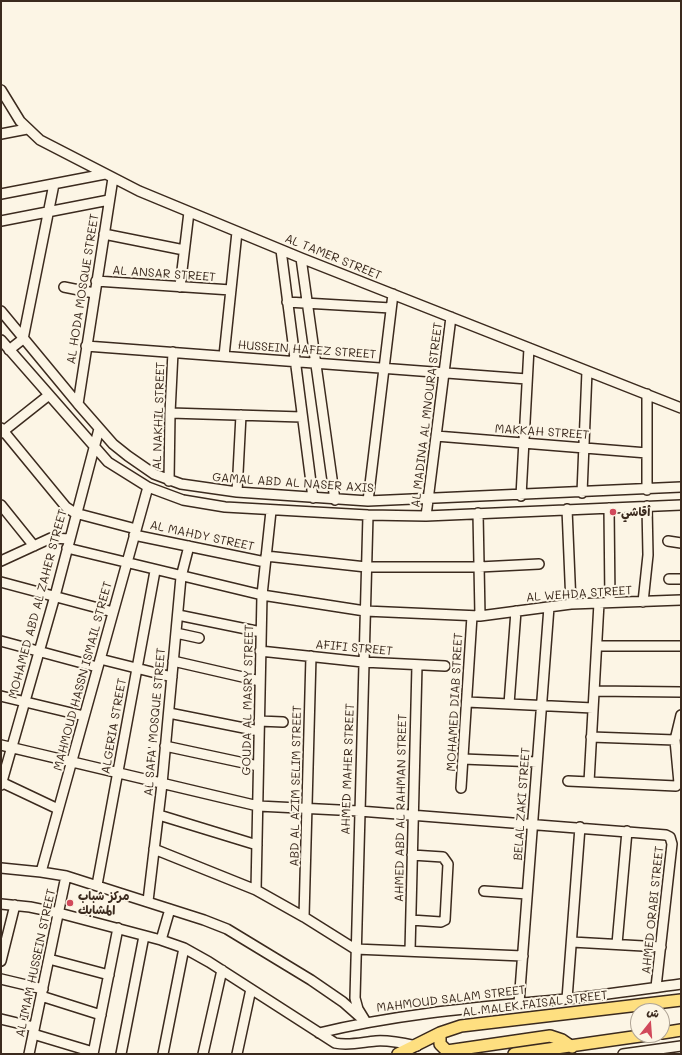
<!DOCTYPE html>
<meta charset="utf-8">
<style>
body{margin:0}
#map{position:relative;width:682px;height:1055px;overflow:hidden;background:#fcf5e5;font-family:Mali,"Playpen Sans Arabic",sans-serif}
canvas{display:block}
.frame{position:absolute;inset:0;border:2px solid #3b2a1e;pointer-events:none}
.north{position:absolute;left:630px;top:1003px;width:40px;height:40px;box-sizing:border-box;background:#fcf5e5;border:1px solid #afa495;border-radius:50%;rotate:17deg;font-size:11px;font-weight:700;line-height:16px;text-align:center;color:#3b2a1e}
.north::after{content:'';display:block;margin:auto;width:14px;height:18px;background:#d1495b;clip-path:polygon(50% 0,100% 100%,50% 72%,0 100%)}
</style>
<div id="map">
<canvas width="682" height="1055"></canvas>
<div class="frame"></div>
<div class="north">ش</div>
</div>
<script>
const c = document.querySelector('canvas').getContext('2d');
c.lineJoin = 'round';
function trace(path, color, width, dash) {
  c.strokeStyle = color;
  c.lineWidth = width;
  c.lineCap = dash ? 'butt' : 'round';
  c.setLineDash(dash || []);
  c.stroke(path);
}
function label(font, color, halo, rows, align = 'center') {
  c.font = font + ' Mali,"Playpen Sans Arabic",sans-serif';
  c.lineWidth = 4;
  c.setLineDash([]);
  c.textBaseline = 'middle';
  c.strokeStyle = halo;
  c.fillStyle = color;
  for (const [text, x, y, turn = 0] of rows) {
    c.save();
    c.translate(x, y);
    c.rotate((+turn || 0) * Math.PI / 180);
    c.textAlign = isNaN(turn) ? turn : align;
    if (halo) c.strokeText(text, 0, 0);
    c.fillText(text, 0, 0);
    c.restore();
  }
}
const minor = new Path2D(`
 M1,90l19,31 20,19 99,51 162,67 380,150
 M1,134l26,-5
 M1,194l104,-20
 M1,221l108,-21
 M104,234l80,16
 M281,250l32,248
 M301,258l34,242
 M96,281l135,9
 M64,287l30,6
 M180,287l9,-75
 M287,302l104,6
 M1,311l77,93 35,40 15,12 26,18 27,10 56,8 131,9 313,-14
 M1,340l107,122 40,25 35,13 42,7 143,8 58,1 255,-11
 M86,346l441,33
 M9,350l14,-11 31,-155
 M224,356l13,-124
 M647,394v96
 M78,404l35,-226
 M170,413l132,4
 M1,428l65,79 9,6 61,16
 M1,433l48,-38
 M436,436l211,17
 M169,481l1,-68 3,-61
 M237,492l4,-77
 M582,493l5,-122
 M521,496l8,-148
 M368,501l25,-207
 M1,505l33,41
 M609,508l1,94
 M567,509l4,95
 M478,513l2,103
 M426,516l25,-199
 M134,535l131,27
 M668,541l13,2
 M67,548l195,47 103,16 115,5 91,-12 110,-4
 M266,556l100,11h113l60,-3
 M1,561l50,-23 19,1
 M669,579h12
 M1,582l112,30
 M643,602l5,-47 -1,-49
 M178,615l83,17
 M176,633l23,5
 M1,641l96,26
 M597,646h84
 M260,651l103,11 82,4
 M100,659l72,18
 M173,661l87,20
 M594,691l87,1
 M1,696l83,20
 M467,702l126,6
 M509,704l7,-93
 M169,713l90,18
 M259,721l24,1
 M591,737l84,3
 M1,745l257,61 101,5 307,24 4,2 2,7 -16,143
 M165,746l93,20
 M463,759l74,3
 M568,781l108,5 3,-3 -4,-43 6,-25
 M1,782l57,27
 M589,782l10,-179
 M1,785l54,-189 44,-167
 M461,788l11,-172
 M159,815l98,30
 M154,849l102,41 48,27 51,32 168,7
 M1,868l40,4 25,4 138,44 23,9 84,51 32,22 17,15
 M41,872l107,-385
 M97,885l58,-314
 M256,890l6,-295 9,-84
 M484,891l43,3
 M148,901l14,-117 19,-207 8,-31
 M1,904l29,3 29,6 102,27 23,8 25,14 126,81c14,3 28,-1 41,-2 14,-1 27,2 41,5
 M304,917l7,-261
 M411,920l30,2 4,-2 3,-56 -5,-7 -31,-2
 M161,940l9,-31
 M572,942l89,5
 M617,944l10,-113
 M410,951l7,-286
 M49,959l60,16
 M1,961l14,-56
 M1,979l42,10
 M41,996l60,19
 M567,999l13,-172
 M519,1003l30,-396
 M1,1019l33,8
 M366,1022l-8,-13 -3,-11 13,-483
 M319,1033c82,-20 164,-26 247,-34 39,-4 77,-10 115,-15
 M33,1034l60,18
 M29,1054l37,-178
 M93,1054l25,-126
 M121,1054l23,-118
 M163,1054l21,-106
 M203,1054l19,-84
 M237,1054l14,-65
 M623,1054l58,-8`);
const major = new Path2D(`
 M440,1033v11l7,7 103,-15 12,4 10,7
 M662,1033l19,-3
 M398,1054l42,-21 21,-7 220,-26
 M514,1054l133,-19`);
const markers = [
 [613,512,4,"#d1495b"],
 [70,903,4,"#d1495b"]
];
const streetNames = [
 ["AL TAMER STREET",333,257,22],
 ["AL ANSAR STREET",164,274,4],
 ["AL HODA MOSQUE STREET",83,289,-81],
 ["HUSSEIN HAFEZ STREET",307,350,4],
 ["AL MADINA AL MNOURA STREET",427,415,-83],
 ["AL NAKHIL STREET",159,416,-88],
 ["MAKKAH STREET",542,432,4],
 ["GAMAL ABD AL NASER AXIS",293,483,4],
 ["AL MAHDY STREET",202,536,12],
 ["AL WEHDA STREET",579,594,-4],
 ["MOHAMED ABD AL ZAHER STREET",38,604,-75],
 ["AFIFI STREET",354,648,5],
 ["MAHMOUD HASSN ISMAIL STREET",83,676,-75],
 ["GOUDA AL MASRY STREET",248,700,-89],
 ["MOHAMED DIAB STREET",455,702,-87],
 ["AL SAFA' MOSQUE STREET",155,722,-85],
 ["ALGERIA STREET",114,726,-80],
 ["AHMED MAHER STREET",348,769,-88],
 ["ABD AL AZIM SELIM STREET",296,786,-89],
 ["BELAL ZAKI STREET",522,804,-86],
 ["AHMED ABD AL RAHMAN STREET",401,808,-89],
 ["AHMED ORABI STREET",653,910,-84],
 ["AL IMAM HUSSEIN STREET",36,963,-78],
 ["MAHMOUD SALAM STREET",451,999,-7],
 ["AL MALEK FAISAL STREET",535,1004,-7]
];
const poiNames = [
 ["أقاشي",621,512],
 ["مركز شباب",78,896],
 ["المشابك",78,910]
];
trace(minor, '#3b2a1e', 12);
trace(major, '#3b2a1e', 14);
trace(minor, '#fcf5e5', 9);
trace(major, '#fedf80', 11);
for (const [x, y, r, color] of markers) {
  const dot = new Path2D();
  dot.arc(x, y, r, 0, 2 * Math.PI);
  c.fillStyle = color;
  c.fill(dot);
  trace(dot, '#fcf5e5', 1.5);
}
label('12px', '#3b2a1e', '#fcf5e5', streetNames);
label('bold 12px', '#3b2a1e', '#fcf5e5', poiNames, 'left');
</script>
